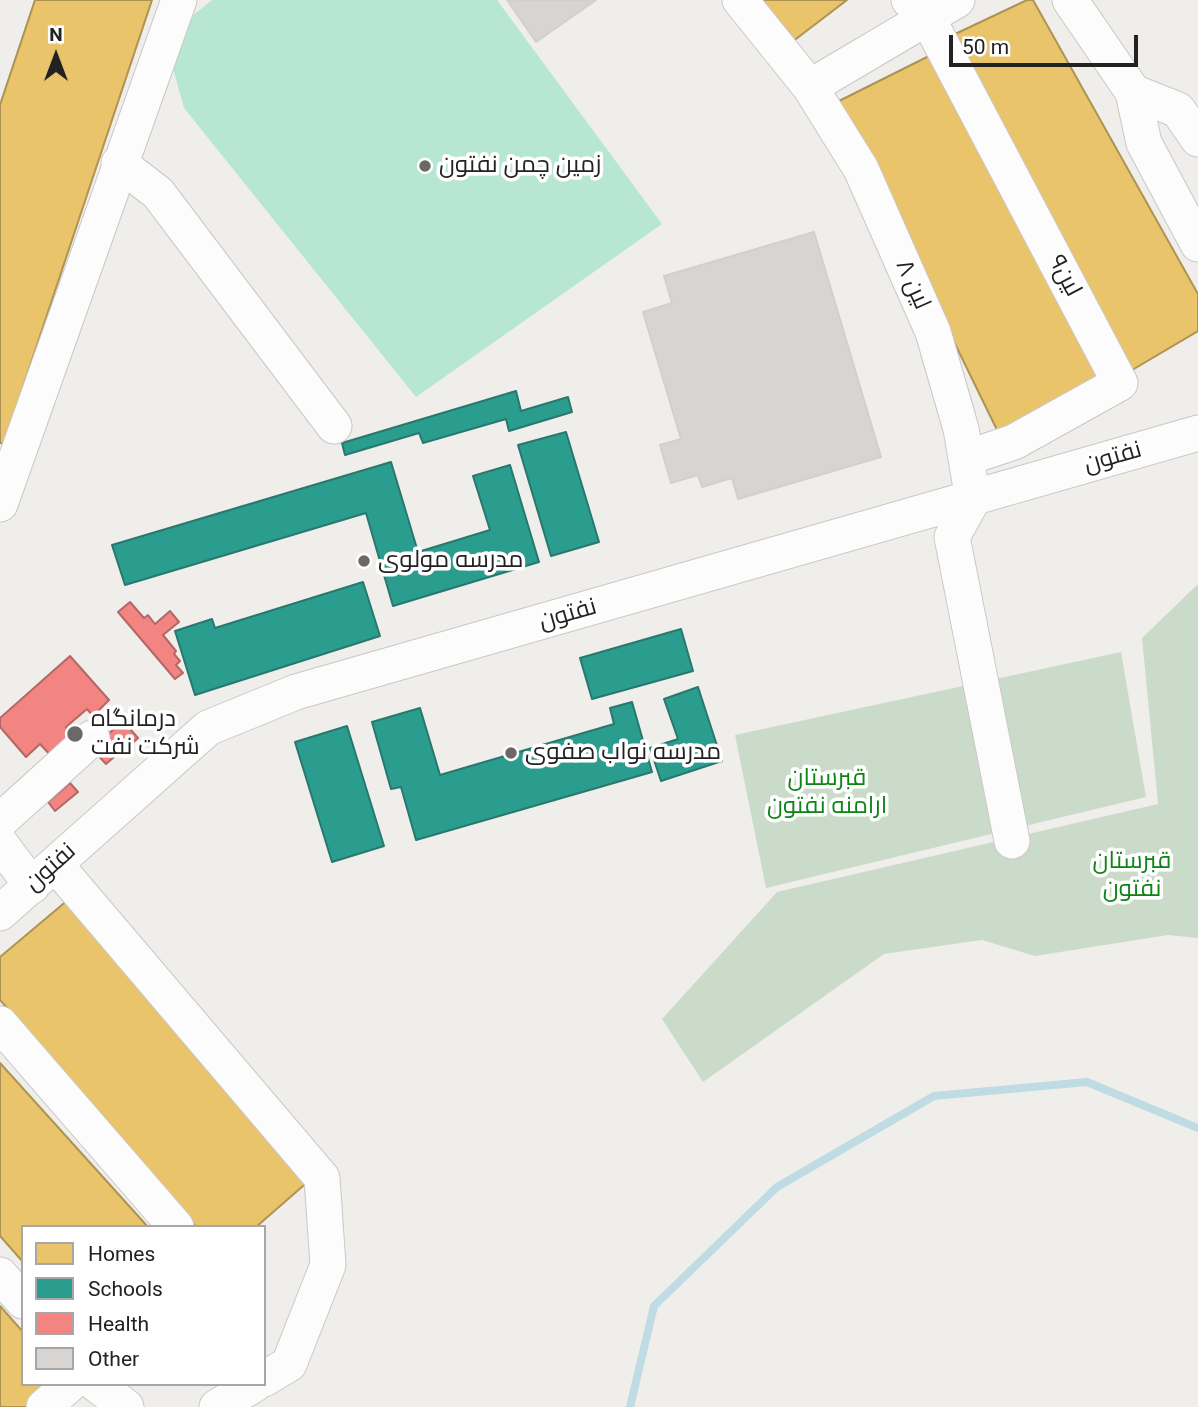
<!DOCTYPE html>
<meta charset="utf-8">
<style>
body{margin:0}
#map{position:relative;width:1198px;height:1407px;overflow:hidden;background:#f0eeeb;font-family:Roboto,sans-serif}
canvas{display:block}
.legend{position:absolute;left:21px;top:1225px;width:245px;height:161px;box-sizing:border-box;background:#fff;border:2px solid #a7a7a7;margin:0;padding:9px 12px;list-style:none;font-size:21px;color:#222}
.legend li{display:flex;align-items:center;gap:14px;height:35px}
.legend b{width:35px;border:2px solid #a7a7a7}
.north{position:absolute;left:21px;top:21px;width:70px;height:70px;-webkit-text-stroke:5px #fff;paint-order:stroke;rotate:0deg;font-size:19px;font-weight:700;line-height:28px;text-align:center;color:#222}
.north::after{content:'';display:block;margin:auto;width:24px;height:32px;background:#222;clip-path:polygon(50% 0,100% 100%,50% 72%,0 100%)}
.scale{position:absolute;left:949px;top:35px;width:189px;height:32px;box-sizing:border-box;border:4px solid #222;border-top:0;padding-left:9px;font-size:21px;line-height:24px;white-space:nowrap;color:#222;-webkit-text-stroke:5px #fff;paint-order:stroke}
</style>
<div id="map">
<canvas width="1198" height="1407"></canvas>
<ul class="legend">
<li><b style="height:19px;background:#e9c46a"></b>Homes</li>
<li><b style="height:19px;background:#2a9d8f"></b>Schools</li>
<li><b style="height:19px;background:#f28482"></b>Health</li>
<li><b style="height:19px;background:#d7d4d2"></b>Other</li>
</ul>
<div class="north">N</div>
<div class="scale">50 m</div>
</div>
<script>
const c = document.querySelector('canvas').getContext('2d');
c.lineJoin = 'round';
function fillPath(path, color) {
  c.fillStyle = color;
  c.fill(path, 'evenodd');
}
function trace(path, color, width, dash) {
  c.strokeStyle = color;
  c.lineWidth = width;
  c.lineCap = dash ? 'butt' : 'round';
  c.setLineDash(dash || []);
  c.stroke(path);
}
function label(font, color, halo, rows, align = 'center') {
  c.font = font + ' Roboto,Cairo,sans-serif';
  c.lineWidth = 7;
  c.setLineDash([]);
  c.textBaseline = 'middle';
  c.strokeStyle = halo;
  c.fillStyle = color;
  for (const [text, x, y, turn = 0] of rows) {
    c.save();
    c.translate(x, y);
    c.rotate((+turn || 0) * Math.PI / 180);
    c.textAlign = isNaN(turn) ? turn : align;
    if (halo) c.strokeText(text, 0, 0);
    c.fillText(text, 0, 0);
    c.restore();
  }
}
const cemetery = new Path2D(`
 M1198,584v354l-30,-3 -133,21 -53,-16 -98,14 -181,128 -41,-63 115,-127 381,-88 -16,-166z
 M1121,652l25,145 -380,91 -31,-153z`);
const pitch = new Path2D(`
 M212,0h285l165,224 -246,173 -232,-289 -12,-43 14,-44z`);
const homes = new Path2D(`
 M35,0h117l-148,444 -4,-1v-338z
 M760,0h87l-55,42z
 M1027,0h6l165,294v37l-76,45 -169,-341z
 M933,54l167,323 -102,55 -161,-330z
 M69,899l242,280 -55,48h-60l-196,-227v-43z
 M0,1063l148,164h-125v35l-23,-26z
 M0,1306l23,26v52h30l-25,23h-28z`);
const schools = new Path2D(`
 M516,391l5,20 47,-14 4,15 -63,19 -3,-12 -83,24 -4,-10 -74,22 -3,-12z
 M566,432l33,110 -48,14 -33,-111z
 M391,462l27,90 72,-22 -17,-54 37,-11 29,97 -146,44 -27,-93 -241,72 -13,-40z
 M363,582l17,54 -185,59 -20,-64 37,-12 3,9z
 M681,629l12,42 -101,28 -12,-41z
 M698,687l24,74 -61,20 -11,-33 28,-9 -14,-40z
 M632,702l20,70 -236,68 -15,-53 -10,2 -19,-67 48,-14 20,67 174,-51 -4,-16z
 M347,726l37,120 -52,16 -37,-120z`);
const health = new Path2D(`
 M130,602l14,16 4,-3 7,9 15,-13 9,11 -16,13 13,16 -2,3 6,7 -4,4 7,8 -8,6 -57,-67z
 M70,656l39,44 -16,16 -6,-7 -21,18 9,10 -23,20 -12,-13 -14,13 -26,-30v-9z
 M123,721l15,17 -17,15 -15,-17z
 M102,743l12,14 -8,7 -13,-14z
 M70,783l8,9 -23,19 -7,-9z`);
const stream = new Path2D(`
 M630,1407l24,-101 123,-119 157,-91 153,-14 111,46`);
const building = new Path2D(`
 M507,0h89l-60,42z
 M814,232l67,225 -143,42 -6,-21 -30,9 -4,-12 -27,8 -11,-38 21,-6 -38,-127 29,-9 -8,-27z`);
const minor = new Path2D(`
 M740,0l70,87 51,82 72,163 28,97 9,53
 M909,0l18,17 193,366 -106,59 -48,16
 M1070,0l63,92 11,51 54,101
 M810,87l147,-87
 M1133,92l45,18 20,29
 M119,163l39,30 176,233
 M973,499l-21,38 60,304
 M0,504l179,-504
 M0,821l92,-83
 M0,843l32,43
 M55,864l267,314 6,87 -39,99 -25,15
 M0,913l208,-185 88,-36 902,-259
 M0,1024l176,203
 M0,1275l23,26
 M96,1384l30,23
 M44,1407l26,-23
 M217,1407l38,-23`);
const markers = [
 [425,166,7,"#6a6968"],
 [364,561,7,"#6a6968"],
 [75,734,9,"#6a6968"],
 [511,753,7,"#6a6968"]
];
const poiNames = [
 ["زمین چمن نفتون",439,166],
 ["مدرسه مولوی",378,561],
 ["درمانگاه",91,720],
 ["شرکت نفت",91,748],
 ["مدرسه نواب صفوی",525,753]
];
const streetNames = [
 ["لین۹",1064,276,62],
 ["لین ۸",912,285,66],
 ["نفتون",1113,458,-16],
 ["نفتون",568,615,-16],
 ["نفتون",51,868,-42]
];
const parkNames = [
 ["قبرستان",827,779],
 ["ارامنه نفتون",827,807],
 ["قبرستان",1132,862],
 ["نفتون",1132,890]
];
fillPath(cemetery, '#cadbca');
fillPath(pitch, '#b7e6d2');
fillPath(homes, '#e9c46a');
trace(homes, '#ad9354', 2);
fillPath(schools, '#2a9d8f');
trace(schools, '#28786e', 2);
fillPath(health, '#f28482');
trace(health, '#b46765', 2);
trace(stream, '#bfdbe3', 8);
fillPath(building, '#d7d4d2');
trace(building, '#d3d0cc', 2);
trace(minor, '#c9c8c7', 37);
trace(minor, '#fdfcfc', 35);
for (const [x, y, r, color] of markers) {
  const dot = new Path2D();
  dot.arc(x, y, r, 0, 2 * Math.PI);
  c.fillStyle = color;
  c.fill(dot);
  trace(dot, '#fff', 2.5);
}
label('24px', '#222', '#fff', poiNames, 'left');
label('24px', '#222', '#fff', streetNames);
label('24px', '#0c8416', '#fff', parkNames);
</script>
